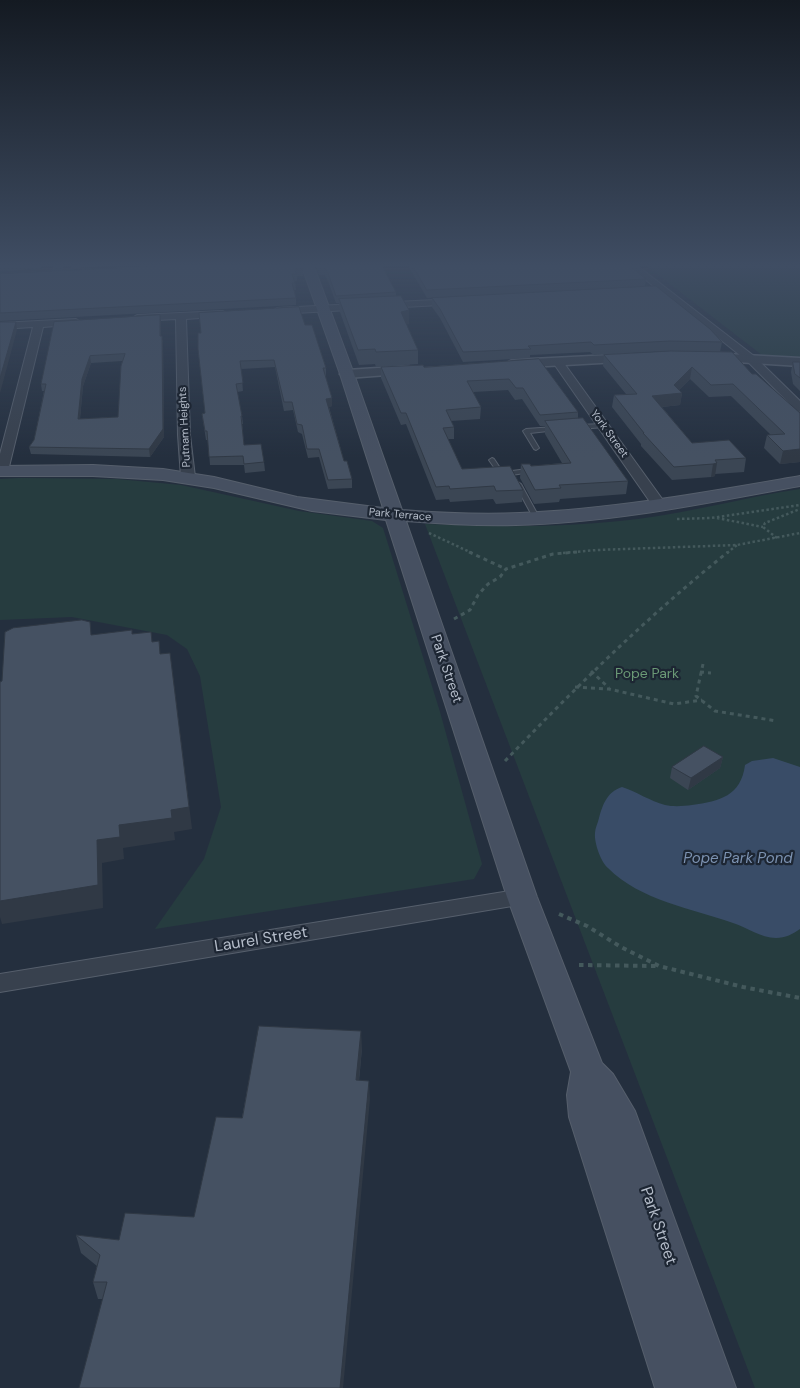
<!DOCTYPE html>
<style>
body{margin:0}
canvas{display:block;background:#242f3e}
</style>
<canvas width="800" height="1388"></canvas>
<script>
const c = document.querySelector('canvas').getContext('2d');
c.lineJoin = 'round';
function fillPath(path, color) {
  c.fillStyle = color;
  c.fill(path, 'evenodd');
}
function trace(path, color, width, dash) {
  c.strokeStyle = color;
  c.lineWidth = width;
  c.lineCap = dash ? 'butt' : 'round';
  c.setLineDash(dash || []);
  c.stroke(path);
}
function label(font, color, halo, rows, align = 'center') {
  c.font = font + ' "DM Sans",sans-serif';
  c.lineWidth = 4.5;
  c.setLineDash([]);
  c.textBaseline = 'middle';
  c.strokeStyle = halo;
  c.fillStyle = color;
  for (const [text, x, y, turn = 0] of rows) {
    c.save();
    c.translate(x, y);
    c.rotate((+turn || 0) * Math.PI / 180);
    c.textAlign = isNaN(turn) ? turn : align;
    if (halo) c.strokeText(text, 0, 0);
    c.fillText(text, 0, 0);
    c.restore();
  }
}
const green = new Path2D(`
 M644,264h156v94l-38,-3z
 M20,478l97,1 64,6 118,26 73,10 11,7 57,184 42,152 -8,15 -319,50 49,-70 17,-52 -21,-131 -13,-27 -20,-14 -95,-18 -72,3v-141z
 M800,489v899h-45l-330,-864c71,3 142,4 213,-5 55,-7 108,-22 162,-30z`);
const water = new Path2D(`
 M773,758l27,9v162c-7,5 -15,9 -24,9 -15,0 -30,-11 -43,-15 -42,-15 -92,-22 -125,-55 -7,-6 -14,-25 -13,-35 0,-5 3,-10 4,-15 4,-14 8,-26 23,-31 15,5 28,14 43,18 9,2 19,1 27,0 28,-4 49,-9 53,-40l7,-4z`);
const pathFar2 = new Path2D(`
 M717,518l46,9
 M677,519l34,-1 89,-13
 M429,533l43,20
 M777,538l-14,-11 2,-4 35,-14
 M563,553l34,-3 140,-5 63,-12
 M727,553l10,-8`);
const pathFar1 = new Path2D(`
 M469,552l37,17
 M454,619l16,-9 8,-15 10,-11 12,-7 6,-8 47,-15 24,-2
 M703,664l-7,32 19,15 62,10
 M591,671l18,17
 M700,672l11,1
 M575,687l34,2 65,15 28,-4
 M505,761c71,-74 143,-145 223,-209`);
const path = new Path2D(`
 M559,914l28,12 34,21 38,19 84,21 57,11
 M579,965l77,1`);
const service = new Path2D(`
 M603,424l2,1v2l-27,2 -3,-2 3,-2z
 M555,427l3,2 -1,1 -27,3 9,15 -3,2 -2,-1 -11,-18 3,-2z
 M492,458l2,1 6,9 8,2v2l-12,-2 -7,-10z
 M528,469l2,1v2l-18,3 -3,-2 3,-2z
 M518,482l3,2 19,35 -1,1h-4l-1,-1 -19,-35z`);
const minor = new Path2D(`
 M55,264h8l-3,11 -3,1 -4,-3z
 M626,264h9l119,92 46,45v11l-4,-2 -50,-50z
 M455,299l3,1v4l-181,10 -5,-3 5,-3z
 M223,311l5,3 -2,2 -40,3 4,116 5,42 -7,4 -7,-4 -3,-42 -2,-116 -39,2 -5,-3 5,-3z
 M76,319l5,3 -1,2 -37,3 -35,144 -1,3h-7v-20l33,-127 -33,2v-6z
 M557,358l4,1 104,144 2,3 -2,3h-10l-103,-148z
 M522,889l8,2 3,6 -3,6 -530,89v-18z`);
const tertiary = new Path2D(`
 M709,353l91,5v8l-96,-6 -1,-3z
 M631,354l5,1 1,3 -1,3 -124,7 -7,-4 7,-4z
 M409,366l7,4 -2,3 -67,5 -7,-4 7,-4z`);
const secondary = new Path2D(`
 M301,264h12l41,110 48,136c39,3 79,5 118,3 94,-4 187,-21 280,-37v10c-94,17 -188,37 -284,39 -36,1 -73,-1 -110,-4l131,376 65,166 11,11 22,37 101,277h-81l-86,-271 -2,-22 4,-23 -64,-175 -121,-377 -74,-9 -98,-23 -51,-8 -70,-4h-93v-10l93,-1 70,4 51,8 83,20 86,11 -43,-134z`);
const wall = new Path2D(`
 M0,264h42l-1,5 -41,2z
 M71,264h85l-85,4z
 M315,264h66l15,28v4l13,28h-3l12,26v14l-42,3 -1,-3 -16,1 -19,-53 -1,-9h-3l-8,-22 -3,-6h-6z
 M407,264h220l19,15 -1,8 -218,11z
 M303,269v7h-6v5h-2l1,9h-2l2,8v7l-296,16v-47z
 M432,298l290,44 -2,10 -51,-1 -75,4 -4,-3 -60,3v3l-67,4 -23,-44 -8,-11z
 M160,315l1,7v14l2,7 1,94 -14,20 -119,-3 -2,-7 5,-7 10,-49h-2l-1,-7zM122,361l-4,56 -38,2 3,-33 8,-23z
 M305,325l21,43v8h-1l7,22v8l-3,1 15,54 8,18v9l-24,1 -9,-32 -11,1 -6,-24 -4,-2 -5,-22 -9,1 -9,-44 -34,2 2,22 -6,1 5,24 1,8h-1l2,21 20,17 1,9 -20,2 -1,-8h-34l-2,-25h-2l-4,-26 3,-1 -7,-64z
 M604,355l148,19 48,39v49l-20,2 -16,-16 3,-13h4l-40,-39 -22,1 -19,-18 -11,11 3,3 -2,12 -18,2 30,36 54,15 -2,14 -29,2v2l-4,1 -39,3 -31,-34v-2l-29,-37 2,-12 12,-1 -23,-28z
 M539,359l39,53v7l50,62 -2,13 -66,5 -1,3 -25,2 -14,-26 1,-14 10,2 31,-3 -17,-29v-8h-5l-18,-27 -7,1 -7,-10 -35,2 8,15 -1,12 -29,2 3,6v12h-6l14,30 61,21 -1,12 -26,2 -3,-5 -43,3 -1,-3 -13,1 -30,-76 -5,1 -20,-47v-11h43z
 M793,362h7v29l-7,-7 -2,-12z
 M723,757l-3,11 -32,22 -18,-12 2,-11z
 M362,1048l-3,33 11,18 -268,200h-4l-5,-17 4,-16 -16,-13 -5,-18 43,5 75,-23 48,-99z`);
const shadedWall = new Path2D(`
 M409,310v14l-8,2v-14z
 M160,315l1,7 -1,21z
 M16,322l1,8 -17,63v-15z
 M162,336l1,7 1,94 -14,20 -1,-8z
 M90,356l1,7 -8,23 -4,41 -1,-8 4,-40z
 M692,367l-2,12 -14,14h6l-2,12 -29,3 1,-12 22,-11z
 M332,398v8l-5,2 -1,-9z
 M800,449v13l-20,2 3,-13z
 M717,463l-2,13 -4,1 2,-13z
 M170,653l22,176 -18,3 1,8 -52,8 1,11 -22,4 1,45 -101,16 -2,-7v-16l97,-61 22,-15 52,-15z
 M723,757l-3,11 -32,22 3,-12z
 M361,1031l1,17 -5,50 -1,-18z
 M369,1081l1,18 -27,289h-3z`);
const building = new Path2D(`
 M197,264h104l2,5h-8l1,5h-4l3,9h-3l4,15 -296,15v-39z
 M317,264h64l15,28 -60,4 -8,-23 -4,-5h-5z
 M412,264h215l19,15 -219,11z
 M656,286l54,43 12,13 -52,-1 -76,4 -3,-3 -63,4 3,3 -68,3 -23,-43 -8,-11z
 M401,296l8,14 -8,2 17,38 -42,2 -1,-3 -17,1 -19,-51z
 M299,307l6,18h7l14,43h-3l9,30 -6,1 18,62h3l5,18 -24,1 -9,-31h-12l-5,-24 -5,-1 -5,-22h-8l-10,-42 -34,1 3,22 -7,1 6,32h-1l3,29 17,-1 3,18 -20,2 -1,-8 -34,1 -2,-26h-2l-3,-17 3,-1 -7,-64v-16h3l-2,-20z
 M160,315v21h2l1,93 -14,20 -120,-2 5,-7 12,-56h-5l13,-62zM125,354l-4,12 -3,51 -40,2 4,-40 8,-23z
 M0,322h16l-16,56z
 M671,351l61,1 20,22h4l44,39v36l-17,2 -16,-16 18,-1 -52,-50 -22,1 -19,-18 -18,18 8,8 -30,3 40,47 37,-3 17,18 -31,2 2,3 -4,1 -39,3 -31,-34h1l-30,-38 23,-1 -33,-39z
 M539,359l39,53 -38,3 -17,-27h-7l-7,-9 -42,2 14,26 -35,3 8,17 -11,1 19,41 48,-3 13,24 -27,1 -2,-5 -44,3 -1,-3 -13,1 -30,-74h-5l-20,-46 42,-2 1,2z
 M793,362h7v16l-5,-4z
 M583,418l45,63 -69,4 2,3 -26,2 -14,-26h9l1,2 40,-3 -26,-42z
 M82,620l8,2 1,13 41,-5v4l19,-2 1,10 7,-1 1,13 10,-1 19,154 -18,3 1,8 -53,7 1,12 -23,3 1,45 -98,16v-219l2,-1 3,-49 8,-4z
 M704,746l19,11 -32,21 -19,-11z
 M259,1026l102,5 -5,49 13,1 -29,307h-261l28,-106h-14l7,-27 -24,-20 43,5 6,-27 69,4 22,-100 26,1z`);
const farStreetnames = [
 ["Putnam Heights",185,427,-93],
 ["York Street",609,434,54],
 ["Park Terrace",400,515,5]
];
const streetNames = [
 ["Park Street",446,669,71]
];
const parkNames = [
 ["Pope Park",647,674]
];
const waterNames = [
 ["Pope Park Pond",738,859]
];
const nearStreetnames = [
 ["Laurel Street",261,940,-9],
 ["Park Street",658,1226,71]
];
fillPath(green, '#263c3f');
fillPath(water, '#394c67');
trace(service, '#565f6c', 2);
trace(minor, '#565f6c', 2);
trace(tertiary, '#565f6c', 3);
trace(secondary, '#565f6c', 2);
trace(pathFar2, '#44595c', 2.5, [2.5, 2.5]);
trace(pathFar1, '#44595c', 3, [4, 4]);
trace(path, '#44595c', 4, [4.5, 4.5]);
fillPath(service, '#38414e');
fillPath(minor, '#38414e');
fillPath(tertiary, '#38414e');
fillPath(secondary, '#465061');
fillPath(wall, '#3b4654');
fillPath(shadedWall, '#303945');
fillPath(building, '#455162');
trace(building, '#303945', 1);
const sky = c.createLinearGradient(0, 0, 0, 458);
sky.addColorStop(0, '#141a22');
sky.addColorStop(0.58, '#3f4d63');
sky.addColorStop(1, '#3f4d6300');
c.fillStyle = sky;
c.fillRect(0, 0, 800, 458);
label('11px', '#b4bcc9', '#1d2633', farStreetnames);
label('14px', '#b4bcc9', '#1d2633', streetNames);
label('14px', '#6b9a76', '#1d2633', parkNames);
label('italic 15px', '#7c92b1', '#1d2633', waterNames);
label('16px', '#b4bcc9', '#1d2633', nearStreetnames);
</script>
